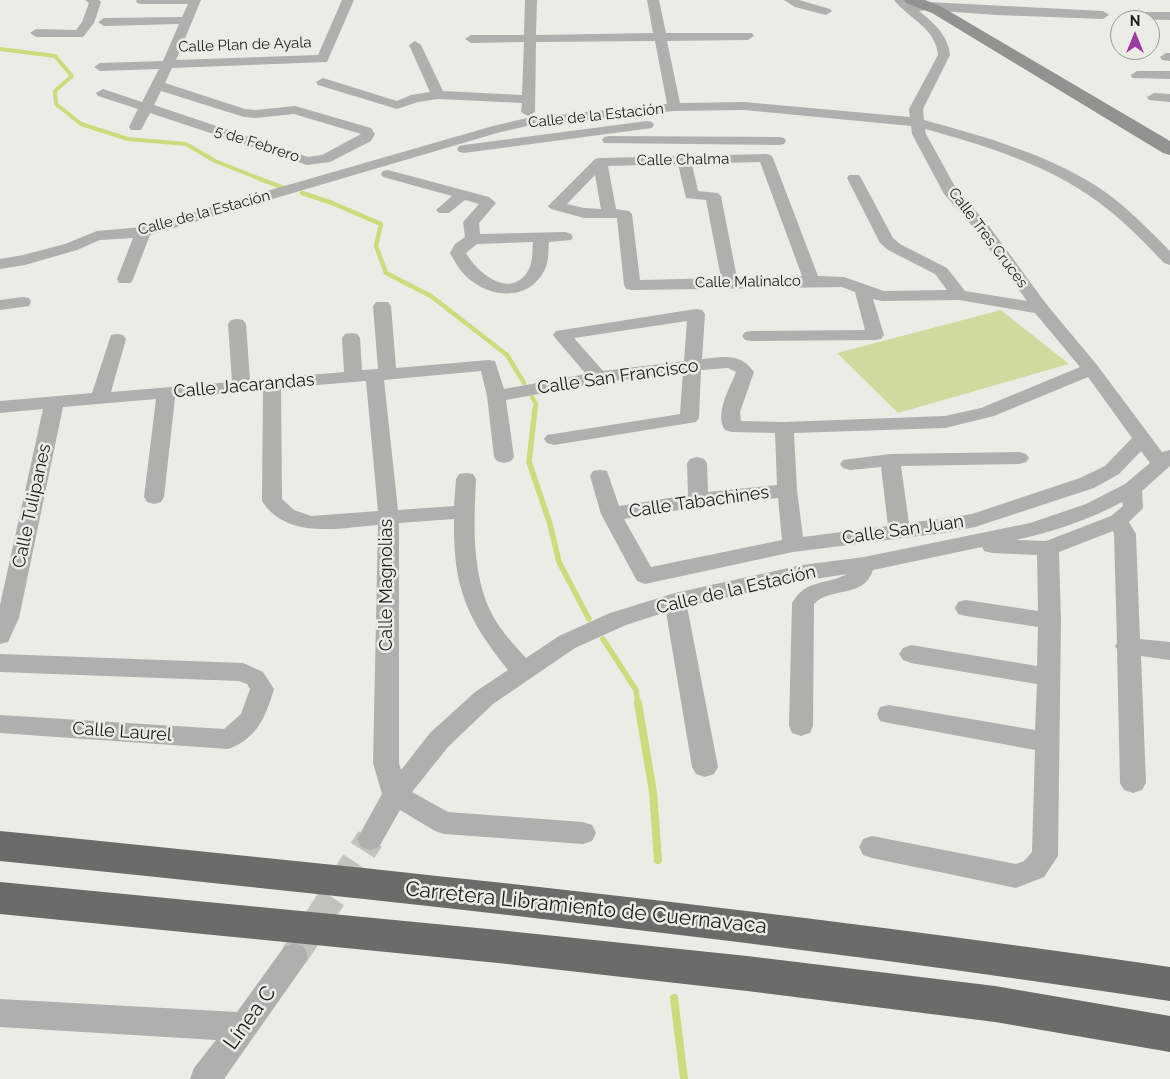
<!DOCTYPE html>
<meta charset="utf-8">
<style>
body{margin:0}
#map{position:relative;width:1170px;height:1079px;overflow:hidden;background:#ebece5;font-family:Raleway,sans-serif}
canvas{display:block}
.north{position:absolute;left:1110px;top:10px;width:50px;height:50px;box-sizing:border-box;background:#ebece5;border:1px solid #989994;border-radius:50%;rotate:0deg;font-size:14px;font-weight:700;line-height:20px;text-align:center;color:#1c1d1a}
.north::after{content:'';display:block;margin:auto;width:18px;height:22px;background:#9d3ba2;clip-path:polygon(50% 0,100% 100%,50% 72%,0 100%)}
</style>
<div id="map">
<canvas width="1170" height="1079"></canvas>
<div class="north">N</div>
</div>
<script>
const c = document.querySelector('canvas').getContext('2d');
c.lineJoin = 'round';
function fillPath(path, color) {
  c.fillStyle = color;
  c.fill(path, 'evenodd');
}
function trace(path, color, width, dash) {
  c.strokeStyle = color;
  c.lineWidth = width;
  c.lineCap = dash ? 'butt' : 'round';
  c.setLineDash(dash || []);
  c.stroke(path);
}
function label(font, color, halo, rows, align = 'center') {
  c.font = font + ' Raleway,sans-serif';
  c.lineWidth = 5;
  c.setLineDash([]);
  c.textBaseline = 'middle';
  c.strokeStyle = halo;
  c.fillStyle = color;
  for (const [text, x, y, turn = 0] of rows) {
    c.save();
    c.translate(x, y);
    c.rotate((+turn || 0) * Math.PI / 180);
    c.textAlign = isNaN(turn) ? turn : align;
    if (halo) c.strokeText(text, 0, 0);
    c.fillText(text, 0, 0);
    c.restore();
  }
}
const green = new Path2D(`
 M1001,310l68,54 -171,49 -61,-60z`);
const streamFar3 = new Path2D(`
 M0,49l55,7 17,20 -17,15 1,13 25,20 47,15 58,5 29,17 48,19`);
const streamFar2 = new Path2D(`
 M260,179l27,10
 M302,193l30,10 49,21 -5,22 10,27 45,23 76,59 17,28
 M532,397l4,7 -1,6`);
const streamFar1 = new Path2D(`
 M535,409l-6,53 21,62 9,38 30,57
 M603,639l33,51 2,14`);
const stream = new Path2D(`
 M638,703l15,89 5,68
 M674,998l10,81`);
const streetTunnel = new Path2D(`
 M294,956l76,-117`);
const street = new Path2D(`
 M85,0h14l2,2 -7,21 -11,14h-47l-6,-4 6,-4 40,1 6,-8 7,-19z
 M136,0h65l-25,60 142,-5 24,-55h12l-27,62 -155,6 -7,15 80,26 11,1 39,-4 76,22 4,6 -4,7 -41,21 -23,3 -157,-52 -9,17h-10l-2,-3 9,-18 -40,-13 -2,-3 7,-4 39,13 17,-33 -59,2 -6,-4 6,-4 63,-2 16,-37 -75,2 -6,-4 6,-4 78,-1 6,-13h-47l-4,-1zM161,91l83,26 12,1 38,-4 67,20 -39,21 -14,2 -154,-52z
 M525,0h12l-1,35 117,-2 -6,-33h12l7,33h86l2,3 -6,4 -81,1 13,62 64,-1 166,15 -1,-8 29,-54c-2,-27 -29,-36 -44,-55h13l5,5 16,-3 175,9 6,4 -6,4 -107,-4 -68,-5 -9,1c15,12 29,24 31,44l-27,54 1,11c62,17 131,36 184,74 23,17 42,37 62,57v14l-6,-2c-21,-22 -42,-44 -67,-62 -49,-36 -113,-56 -172,-72l1,5 32,58 28,30 61,83 50,60 65,87 8,-2v16l-28,25 1,17 -14,14 7,12 4,105 30,3v18l-29,-4 5,127 -4,7 -9,3 -9,-3 -4,-7 -3,-134 -2,-3 2,-3 -3,-109 -1,-3 -54,21 2,69 -3,235 -14,21 -28,11 -144,-30 -9,-3 -4,-8 4,-8 9,-3 144,28 8,-3 8,-9 3,-102 -146,-27 -9,-2 -3,-7 3,-7 9,-2 146,25 2,-46 -126,-21 -8,-3 -4,-6 4,-6 8,-3 126,21 1,-39 -72,-11 -8,-2 -3,-6 3,-6 8,-2 72,11 -1,-56 -45,-2 -8,-2 -2,-4 -109,23c-9,29 -42,16 -59,34l-1,122 -3,7 -9,3 -9,-3 -3,-7 3,-123c15,-25 33,-17 55,-29l-45,7 -115,25 31,161 -4,7 -9,3 -9,-3 -4,-7 -26,-155 -40,13 -51,23 -82,56 -45,43 -36,45 36,20 135,10 9,3 4,8 -4,8 -9,3 -139,-10 -9,-3 -35,-21 -21,37 -9,3 -9,-3 -4,-8 25,-45 -9,-31 5,-238c-39,3 -91,15 -116,-24l1,-111 -88,8 -11,99 -3,5 -7,2 -7,-2 -3,-5 12,-98 -93,8 -44,211 -11,24 -8,2v-39l43,-196 -43,4v-12l92,-8 19,-58 6,-1 6,1 3,4 -15,53 121,-10 -4,-58 3,-4 6,-1 6,1 3,4 4,56 94,-8 -2,-34 3,-4 6,-1 6,1 3,4 2,32 16,-1 -5,-63 3,-4h12l3,4 5,62 93,-8 6,1 9,28 82,-15 -30,-35 -3,-4 3,-4 140,-22 6,1 3,4 -3,45c21,-2 38,-7 52,13l-14,40 1,9 43,1 161,-6 36,-8 99,-41 -45,-54 -76,-13 -77,1 -9,-2 11,36 -3,4 -6,1 -124,1 -6,-1 -3,-4 3,-4 6,-1 114,-1 -10,-38 -13,-5 -210,3 -6,-1 -2,-4 -7,-67h-33l-33,-9 -3,-3 47,-47 5,-1 166,-4 5,1 2,3 45,118 26,1 40,14 63,-1 -12,-16 -47,-24 -8,-7 -33,-65 2,-3h10l2,3 32,60 7,6 47,24 18,23 62,10 -53,-73 -30,-34 -32,-60 -1,-8 -167,-16 -70,1 -147,15 -30,7 -347,102 -17,44 -2,4h-12l-2,-4 16,-41 -33,2 -23,10 -52,15 -25,4v-10l23,-4 42,-11 32,-13 45,-4 351,-101 34,-8 140,-14 -12,-63 -119,1 -1,70 -7,4 -7,-4 1,-9 -84,-4 -20,3 -21,7 -79,-24 -2,-3 7,-4 74,23 14,-6 19,-3 -21,-47 6,-4 6,4 22,46 79,4 2,-53 -53,1 -6,-4 6,-4h53zM760,162l42,114 -65,2 -16,-82 -3,-3 -20,-2 -6,-27zM678,164l8,34 20,2 15,78 -81,2 -8,-66 -3,-3 -13,-2 -8,-43zM595,175l6,34 -17,-1 -17,-4zM687,321l-3,40 -81,10 -29,-33zM728,368l8,4c-6,16 -22,42 -11,58l7,2 43,1 2,52 -69,7 -1,-29 -3,-4 -7,-2 -7,2 -3,4 1,32 -69,11 -12,-35 -7,-1 -7,1 -3,5 11,38 36,67 8,3 148,-32 150,-19 32,-6 119,-39 25,-14 22,-23 9,12 -25,21 -39,20 -56,19 -166,34 -62,8 -127,28 -65,20 -51,23 -33,22c-12,-13 -25,-27 -33,-42 -22,-41 -19,-93 -17,-137l-3,-5 -7,-1 -7,1 -3,5 -2,27 -56,4 -14,-130 97,-9 6,25 7,61 3,4 7,2 7,-2 3,-4 -8,-57 92,-17 85,-11 -3,42 -133,21 -3,4 3,4 7,2 142,-23 3,-4 2,-48zM1088,377l44,61 -27,28 -25,12 -108,36 -63,9 -8,-57 118,-2 7,-2 3,-4 -3,-4 -7,-2 -129,2 -47,6 -3,4 3,4 7,2 31,-3 7,59 -85,11 -6,-47 -3,-57 151,-5 49,-12zM366,381l12,130 -67,5 -17,-6 -12,-11 -1,-111zM778,498l4,42 -131,27 -27,-48 74,-12zM1122,502l1,4 -12,10 -65,25 -30,-1c36,-8 73,-20 106,-38zM454,519c-1,68 12,99 54,151l-33,22 -45,41 -29,37 -2,-7v-240z
 M784,0h15l31,9 2,2 -6,4 -31,-8z
 M1128,12h42v8l-46,-1 -2,-3 2,-3z
 M1166,53h4v8l-8,-1 -2,-3z
 M1137,71h33v8l-38,-1 -1,-3z
 M1154,93l16,1v8l-21,-2 -2,-3z
 M647,121l5,1 2,3 -2,3 -188,25 -5,-1 -2,-3 2,-3 5,-1z
 M609,136l170,1 5,1 2,3 -2,3 -5,1 -175,-2 -2,-3 2,-3z
 M388,170l101,27 7,6 -17,20 1,11 85,-2 6,2 2,3 -2,3 -22,2c-1,9 0,19 -4,27 -15,32 -53,30 -77,9 -8,-7 -13,-16 -18,-25l5,-9 10,-7 -2,-15 16,-18 -14,-4 -16,13h-10l-3,-3 16,-14 -69,-19 -2,-3 2,-3zM533,242c-1,9 0,19 -4,27 -17,32 -51,5 -63,-16l11,-9z
 M23,297l6,1 2,4 -2,4 -29,4v-10z
 M0,654l243,9 20,9 11,17c-8,27 -17,50 -46,60l-228,-16v-18l224,14 17,-15 9,-25 -3,-5 -8,-3 -239,-9z
 M294,943l10,4 4,9 -4,9 -80,114h-34l4,-11 22,-28 -216,-13v-28l237,13 47,-65z`);
const secondary = new Path2D(`
 M904,0h21l17,7 228,134v14l-7,-2 -231,-140 -26,-10z`);
const highway = new Path2D(`
 M0,831c391,39 781,79 1170,136v34c-389,-59 -779,-100 -1170,-140z
 M0,882l498,48 249,26 248,30 175,30v36l-175,-30 -248,-31 -249,-28 -498,-49z`);
const farStreetnames = [
 ["Calle Plan de Ayala",245,45,-2],
 ["Calle de la Estación",596,116,-6],
 ["5 de Febrero",257,144,18],
 ["Calle Chalma",683,160,-1],
 ["Calle de la Estación",204,213,-15],
 ["Calle Tres Cruces",988,238,53],
 ["Calle Malinalco",748,282,-1]
];
const streetNames = [
 ["Calle San Francisco",618,377,-8],
 ["Calle Jacarandas",244,386,-5],
 ["Calle Tabachines",699,502,-8],
 ["Calle Tulipanes",32,506,-78],
 ["Calle San Juan",903,530,-8],
 ["Calle Magnolias",387,585,-90],
 ["Calle de la Estación",736,590,-13],
 ["Calle Laurel",122,732,4]
];
const nearStreetnames = [
 ["Carretera Libramiento de Cuernavaca",586,908,6],
 ["Línea C",250,1018,-54]
];
fillPath(green, '#d0da9f');
trace(streamFar3, '#cddb7c', 4);
trace(streamFar2, '#cddb7c', 4.5);
trace(streamFar1, '#cddb7c', 5.5);
trace(stream, '#cddb7c', 8);
trace(streetTunnel, '#c2c3bc', 28, [28, 14]);
fillPath(street, '#afb0ad');
fillPath(secondary, '#92938f');
fillPath(highway, '#6b6c67');
label('15px', '#1c1d1a', '#ebece5', farStreetnames);
label('18px', '#1c1d1a', '#ebece5', streetNames);
label('21px', '#1c1d1a', '#ebece5', nearStreetnames);
</script>
